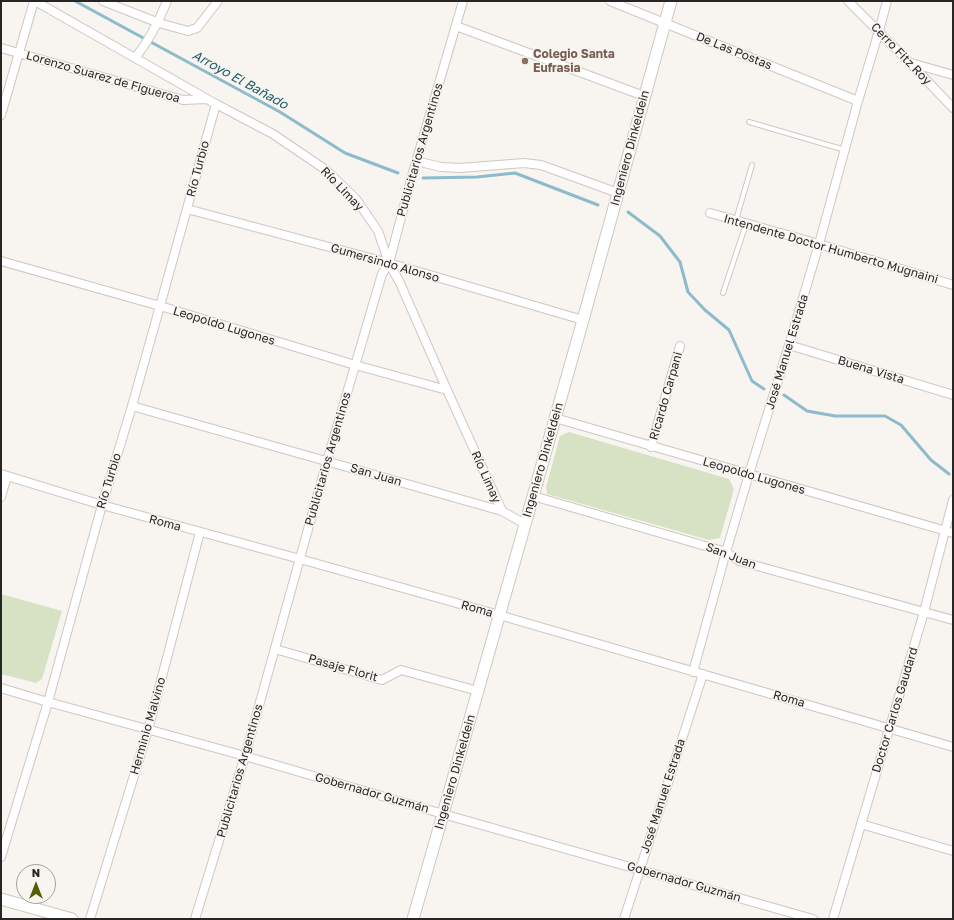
<!DOCTYPE html>
<meta charset="utf-8">
<style>
body{margin:0}
#map{position:relative;width:954px;height:920px;overflow:hidden;background:#f8f5f0;font-family:"Golos Text",sans-serif}
canvas{display:block}
.frame{position:absolute;inset:0;border:2px solid #272624;pointer-events:none}
.north{position:absolute;left:16px;top:864px;width:40px;height:40px;box-sizing:border-box;background:#f8f5f0;border:1px solid #a4a29e;border-radius:50%;rotate:0deg;font-size:11px;font-weight:700;line-height:16px;text-align:center;color:#272624}
.north::after{content:'';display:block;margin:auto;width:14px;height:18px;background:#535f00;clip-path:polygon(50% 0,100% 100%,50% 72%,0 100%)}
</style>
<div id="map">
<canvas width="954" height="920"></canvas>
<div class="frame"></div>
<div class="north">N</div>
</div>
<script>
const c = document.querySelector('canvas').getContext('2d');
c.lineJoin = 'round';
function fillPath(path, color) {
  c.fillStyle = color;
  c.fill(path, 'evenodd');
}
function trace(path, color, width, dash) {
  c.strokeStyle = color;
  c.lineWidth = width;
  c.lineCap = dash ? 'butt' : 'round';
  c.setLineDash(dash || []);
  c.stroke(path);
}
function label(font, color, halo, rows, align = 'center') {
  c.font = font + ' "Golos Text",sans-serif';
  c.lineWidth = 3;
  c.setLineDash([]);
  c.textBaseline = 'middle';
  c.strokeStyle = halo;
  c.fillStyle = color;
  for (const [text, x, y, turn = 0] of rows) {
    c.save();
    c.translate(x, y);
    c.rotate((+turn || 0) * Math.PI / 180);
    c.textAlign = isNaN(turn) ? turn : align;
    if (halo) c.strokeText(text, 0, 0);
    c.fillText(text, 0, 0);
    c.restore();
  }
}
const green = new Path2D(`
 M569,432l160,47 5,10 -14,49 -11,2 -162,-46 -1,-7 14,-51z
 M1,594l61,17 -20,68 -6,4 -35,-9z`);
const stream = new Path2D(`
 M75,1l205,111 65,41 53,20
 M423,178l54,-1 38,-4 83,32
 M628,212l32,24 20,26 8,30 17,18 24,20 23,51 12,8
 M784,395l23,16 28,5h50l16,9 30,35 18,14`);
const service = new Path2D(`
 M749,122l96,28
 M736,220l16,-55
 M723,293l23,-69`);
const minor = new Path2D(`
 M35,1l181,103 57,30 53,36 30,29 22,32 11,32 11,20 47,107 55,121
 M103,1l56,22 29,8 9,-3 21,-27
 M610,1l248,100
 M848,1l62,62 43,45
 M456,26l188,70
 M1,48l182,52 23,-1
 M135,58c14,-17 24,-37 32,-57
 M911,63l42,12
 M1,115l33,-114
 M416,161l25,6 19,1 64,-5 17,2 77,28
 M187,209l202,54 194,57
 M710,213l109,31 134,41
 M1,261l159,45 195,59 92,25
 M789,345l164,50
 M132,406l370,105 23,13
 M555,418l398,115
 M651,447l29,-101
 M1,474l101,31 198,54 199,56 454,132
 M533,496l193,56 13,9 214,59
 M1,497l6,-21
 M275,649l107,31 19,-10 77,21
 M693,672l33,-120 23,-78 40,-129 30,-101 39,-143 21,-70 8,-30
 M1,688l47,14 197,54 198,58 370,105
 M861,824l92,27
 M1,857l47,-155 54,-197 30,-99 28,-100 56,-202
 M90,919l58,-189 52,-198
 M195,919l50,-163 82,-295 55,-187 7,-11 23,-87 51,-175
 M624,919l79,-245
 M833,919l91,-307 29,-112`);
const secondary = new Path2D(`
 M1,899l71,20
 M413,919l30,-105 140,-494 88,-319`);
const markers = [
 [525,61,4,"#8d6e63"]
];
const streetNames = [
 ["De Las Postas",734,51,22],
 ["Cerro Fitz Roy",901,54,46],
 ["Lorenzo Suarez de Figueroa",103,77,16],
 ["Ingeniero Dinkeldein",630,148,-75],
 ["Publicitarios Argentinos",420,150,-74],
 ["Río Turbio",198,169,-75],
 ["Río Limay",342,189,46],
 ["Intendente Doctor Humberto Mugnaini",831,249,16],
 ["Gumersindo Alonso",385,263,16],
 ["Leopoldo Lugones",224,326,17],
 ["José Manuel Estrada",787,352,-73],
 ["Buena Vista",871,370,17],
 ["Ricardo Carpani",666,396,-74],
 ["Publicitarios Argentinos",328,459,-74],
 ["Ingeniero Dinkeldein",543,460,-74],
 ["San Juan",376,475,16],
 ["Leopoldo Lugones",754,476,16],
 ["Río Limay",486,477,66],
 ["Río Turbio",109,481,-73],
 ["Roma",165,523,15],
 ["San Juan",731,556,21],
 ["Roma",477,609,16],
 ["Pasaje Florit",343,668,16],
 ["Roma",789,699,16],
 ["Doctor Carlos Gaudard",895,710,-73],
 ["Herminio Malvino",148,726,-74],
 ["Publicitarios Argentinos",240,771,-74],
 ["Ingeniero Dinkeldein",455,772,-74],
 ["Gobernador Guzmán",372,793,16],
 ["José Manuel Estrada",663,796,-72],
 ["Gobernador Guzmán",684,882,16]
];
const educationNames = [
 ["Colegio Santa",533,54],
 ["Eufrasia",533,68]
];
const waterNames = [
 ["Arroyo El Bañado",240,80,29]
];
fillPath(green, '#d6e2c3');
trace(stream, '#8dbbcb', 3);
trace(service, '#ccc9c4', 6);
trace(minor, '#ccc9c4', 10);
trace(secondary, '#ccc9c4', 13);
trace(service, '#fff', 4);
trace(minor, '#fff', 8);
trace(secondary, '#fff', 11);
for (const [x, y, r, color] of markers) {
  const dot = new Path2D();
  dot.arc(x, y, r, 0, 2 * Math.PI);
  c.fillStyle = color;
  c.fill(dot);
  trace(dot, '#f8f5f0', 1.5);
}
label('12px', '#272624', '#f8f5f0', streetNames);
label('bold 12px', '#785e54', '#f8f5f0', educationNames, 'left');
label('italic 13px', '#205d6e', '#f8f5f0', waterNames);
</script>
